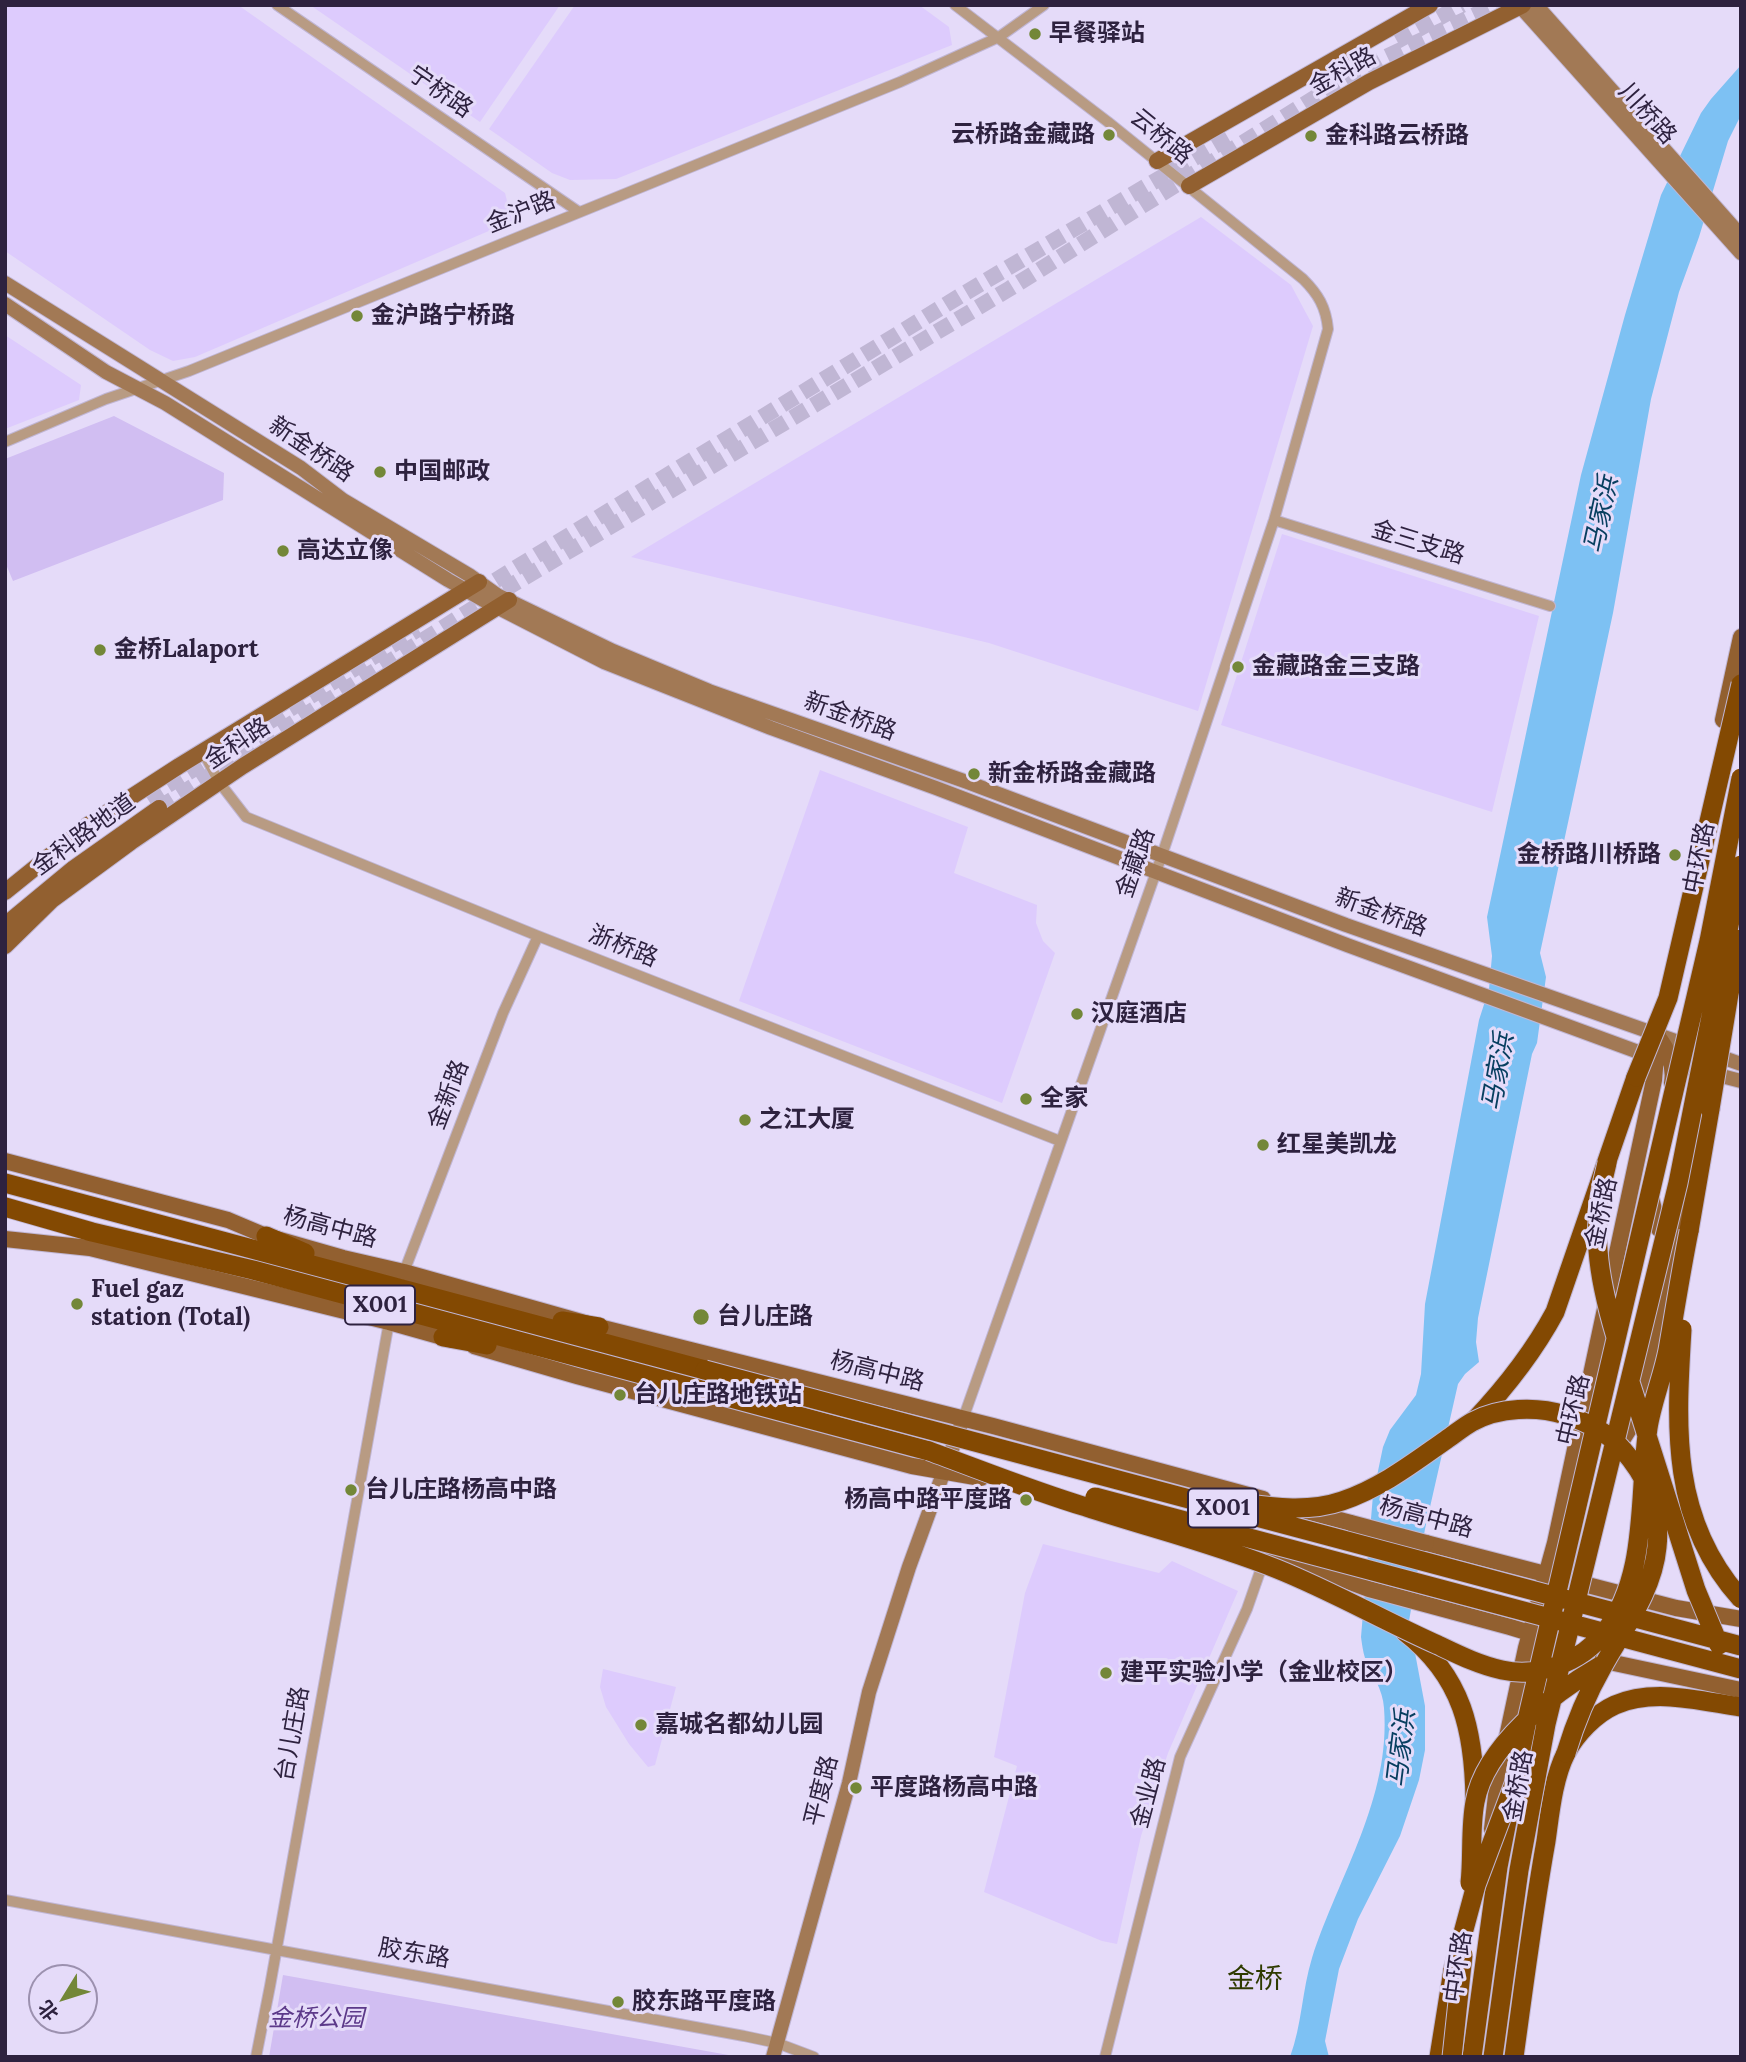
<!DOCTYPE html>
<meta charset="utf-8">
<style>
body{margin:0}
#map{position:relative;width:1746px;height:2062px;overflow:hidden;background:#e5dbf9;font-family:Lora,"Noto Sans SC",serif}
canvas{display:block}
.frame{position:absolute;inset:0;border:7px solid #2e223f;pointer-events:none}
.north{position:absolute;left:28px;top:1964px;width:70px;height:70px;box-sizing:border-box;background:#e5dbf9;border:2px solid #9c91af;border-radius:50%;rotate:232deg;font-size:19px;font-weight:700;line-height:28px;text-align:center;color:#2e223f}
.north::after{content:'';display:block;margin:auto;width:24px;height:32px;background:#738738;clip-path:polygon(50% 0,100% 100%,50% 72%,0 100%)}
</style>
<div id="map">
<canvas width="1746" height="2062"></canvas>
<div class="frame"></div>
<div class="north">北</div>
</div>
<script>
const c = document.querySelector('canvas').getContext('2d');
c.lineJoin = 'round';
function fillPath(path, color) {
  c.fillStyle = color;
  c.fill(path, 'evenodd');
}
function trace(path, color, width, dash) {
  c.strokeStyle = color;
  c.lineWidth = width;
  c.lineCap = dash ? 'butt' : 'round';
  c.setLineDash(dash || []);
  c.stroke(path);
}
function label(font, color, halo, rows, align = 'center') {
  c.font = font + ' Lora,"Noto Sans SC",serif';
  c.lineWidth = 6;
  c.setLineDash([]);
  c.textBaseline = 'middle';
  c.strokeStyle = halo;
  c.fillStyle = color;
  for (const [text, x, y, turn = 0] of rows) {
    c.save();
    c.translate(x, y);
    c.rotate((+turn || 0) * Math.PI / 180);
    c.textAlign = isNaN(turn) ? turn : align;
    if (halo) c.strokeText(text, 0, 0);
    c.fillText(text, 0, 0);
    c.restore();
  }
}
const built = new Path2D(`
 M5,5h233l267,188 7,28 -317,136 -22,4 -23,-11 -145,-99z
 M310,5h250l-80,117z
 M575,5h344l30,22 3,18 -336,134 -46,1 -18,-7 -63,-44z
 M1201,217l90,68 22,41 -115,385 -209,-68 -358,-86z
 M5,335l76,50 -2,15 -74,29z
 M1282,534l257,82 -47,196 -271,-87z
 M820,770l148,57 -14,46 83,32 -1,18 7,18 12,12 -53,150 -263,-102z
 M1043,1544l116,29 13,-12 66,30 -70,162 -27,83 -24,108 -15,-3 -118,-49 33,-126 -23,-9 31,-164z
 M603,1669l73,18 -21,78 -7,2 -19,-23 -23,-37 -6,-20z`);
const green = new Path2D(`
 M114,416l110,57 -1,27 -210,81 -8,-19v-103z
 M283,1975l451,81v1h-465z`);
const water = new Path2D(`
 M1741,65v50l-13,26 -29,96 -20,55 -28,107 -38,214 -73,340 6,24 -9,66 -5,11 -54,264 -2,24 3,20 -14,12 -7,10 -33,145 -16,92 16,85v44l-6,30 -19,56 -42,83 -19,50 -14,72 4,16h-39c12,-32 12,-67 22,-99 27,-83 79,-160 72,-250 -1,-18 -12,-34 -19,-50 -2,-6 -3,-14 -4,-21l12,-142 10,-48 7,-17 26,-35 5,-21 4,-70 54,-284 10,-31 3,-33 -5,-39 94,-442 44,-160 36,-120 40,-82 10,-14z`);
const primaryTunnel = new Path2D(`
 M1397,41l65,-36
 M475,593l485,-297 275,-162
 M147,798l271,-169
 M159,808l326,-207 524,-312 312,-195 63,-36 112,-53`);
const street = new Path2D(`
 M277,5l302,207
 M955,5l153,117 195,157c15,15 23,28 25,50l-54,191 -112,335 -199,564
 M5,442l101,-43 83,-28 711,-289 99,-45 45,-32
 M1274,520l276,86
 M203,752l16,30 27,35 292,119 522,205
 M404,1272l99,-259 35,-77
 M5,1900l739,136 33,7 37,14
 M256,2057l14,-71 119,-664
 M1105,2057l75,-300 67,-148 17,-49`);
const secondary = new Path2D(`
 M1519,5l222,248
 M1536,5l205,231
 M5,283l296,185 42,32 126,75 28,20 116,56 96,40 258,91 379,143 395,139
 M5,304l101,68 59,31 283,177 37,21 119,61 167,66 165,60 411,157 305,112
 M1671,1063l70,18
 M773,2057l76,-274 20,-91 40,-125 54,-148`);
const primary = new Path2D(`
 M1157,161l273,-156
 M1189,186l180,-104 154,-77
 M1723,720l18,-83
 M5,892l83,-67 91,-59 300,-184
 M5,925l69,-57 85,-60
 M5,946l47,-46 79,-58 112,-76 266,-166
 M1658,1037c10,13 17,28 14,46
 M5,1161l223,59 38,16 77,22 61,14 195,55 394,99 270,73
 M1650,1194l9,35
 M5,1239l85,9 299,74 64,18
 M474,1346l103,30 335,90 69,12
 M1619,1445l14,-22 7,-18 44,-207
 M1302,1510l49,13
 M1426,1543l250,65 65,11
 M1270,1552l99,37 141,38 46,14
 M1597,1656l17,7 127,27
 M1526,1770c-4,19 -7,31 4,48
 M1492,1829l6,-50 28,-131 29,-105 99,-463 4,-47`);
const highway = new Path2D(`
 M5,1183l700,187
 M5,1207l87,25 161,38 676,181
 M1689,1231l21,-122
 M266,1236l39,17
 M562,1321l37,6
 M443,1337l44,8
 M1474,1421c32,-34 59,-68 81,-109l81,-235
 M1405,1632c58,45 69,99 70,168
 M1439,2057l14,-87
 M1472,2057l26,-190 10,-51
 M1514,2057c10,-72 19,-144 32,-216 4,-28 7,-62 20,-88 10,-19 29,-39 49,-48 39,-17 85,-4 126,2`);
const primaryBridge = new Path2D(`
 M1351,1523l75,20`);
const highwayBridge = new Path2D(`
 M1636,1077l32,-79 73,-314
 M1710,1109l19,-115 12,-55
 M1607,1163c-17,64 -10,111 9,174
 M1682,1329c-6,99 -12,191 59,270
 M705,1370l1036,276
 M1630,1382l66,208 23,55
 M929,1451c52,19 104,40 157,56 64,21 129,37 191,62 55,22 107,52 161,76 21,10 41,20 64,25 37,8 79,-8 102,-37 45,-57 34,-138 44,-205 4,-26 15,-52 20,-78 7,-40 13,-79 21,-119
 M1095,1497l646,172
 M1242,1503c33,5 68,9 100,-2 39,-13 71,-38 104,-61 9,-6 17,-13 26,-18 27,-15 65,-16 93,-7 22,7 43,17 58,35 24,27 38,60 34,97 -4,44 -33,81 -54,119 -16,28 -28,57 -37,87
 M1470,1883c3,-26 0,-55 5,-81 10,-56 78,-109 125,-136
 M1453,1970l23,-85 38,-101 13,-64 182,-779 32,-163
 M1452,2057l11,-102
 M1493,2057l26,-187 27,-146 132,-541 63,-318`);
const markers = [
 [1035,34,7,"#738738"],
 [1109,135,7,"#738738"],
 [1311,136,7,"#738738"],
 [357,316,7,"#738738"],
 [380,472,7,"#738738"],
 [283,551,7,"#738738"],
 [100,650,7,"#738738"],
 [1238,667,7,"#738738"],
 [974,774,7,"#738738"],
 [1675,855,7,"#738738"],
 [1077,1014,7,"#738738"],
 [1026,1099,7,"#738738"],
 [745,1120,7,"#738738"],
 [1263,1145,7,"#738738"],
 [77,1304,7,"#738738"],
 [701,1317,9,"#738738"],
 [620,1395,7,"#738738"],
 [351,1490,7,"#738738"],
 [1026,1500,7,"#738738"],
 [1106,1673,7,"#738738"],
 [641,1725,7,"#738738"],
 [856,1788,7,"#738738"],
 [618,2002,7,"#738738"]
];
const shields = [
 [380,1305,70],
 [1223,1508,70]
];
const shieldNames = [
 ["X001",380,1305],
 ["X001",1223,1508]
];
const poiNames = [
 ["早餐驿站",1049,34],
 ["云桥路金藏路",1095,135,"right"],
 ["金科路云桥路",1325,136],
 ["金沪路宁桥路",371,316],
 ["中国邮政",394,472],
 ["高达立像",297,551],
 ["金桥Lalaport",114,650],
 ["金藏路金三支路",1252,667],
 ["新金桥路金藏路",988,774],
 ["金桥路川桥路",1661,855,"right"],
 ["汉庭酒店",1091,1014],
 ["全家",1040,1099],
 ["之江大厦",759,1120],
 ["红星美凯龙",1277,1145],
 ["Fuel gaz",91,1290],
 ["station (Total)",91,1318],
 ["台儿庄路",717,1317],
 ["台儿庄路地铁站",634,1395],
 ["台儿庄路杨高中路",365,1490],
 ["杨高中路平度路",1012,1500,"right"],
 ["建平实验小学（金业校区）",1120,1673],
 ["嘉城名都幼儿园",655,1725],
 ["平度路杨高中路",870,1788],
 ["胶东路平度路",632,2002]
];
const streetNames = [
 ["金科路",1343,72,-29],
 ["宁桥路",440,92,35],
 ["川桥路",1647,114,48],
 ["云桥路",1161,137,39],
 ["金沪路",521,213,-22],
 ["新金桥路",311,450,34],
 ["金三支路",1418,543,17],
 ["新金桥路",850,717,20],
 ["金科路",238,744,-33],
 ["金科路地道",84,835,-36],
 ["中环路",1700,858,-79],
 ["金藏路",1136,863,-71],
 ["新金桥路",1381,913,20],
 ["浙桥路",623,947,22],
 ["金新路",449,1095,-69],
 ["金桥路",1602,1213,-78],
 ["杨高中路",330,1228,15],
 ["杨高中路",877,1372,14],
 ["中环路",1574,1410,-77],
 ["杨高中路",1426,1518,15],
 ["台儿庄路",293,1734,-80],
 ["金桥路",1519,1786,-80],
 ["平度路",822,1791,-76],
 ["金业路",1149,1793,-75],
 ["胶东路",414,1954,10],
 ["中环路",1459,1967,-82]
];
const parkNames = [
 ["金桥公园",316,2019]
];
const waterNames = [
 ["马家浜",1602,515,-78],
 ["马家浜",1499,1072,-80],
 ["马家浜",1402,1749,-83]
];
const quarterNames = [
 ["金桥",1255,1980]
];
fillPath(built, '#ddcbfd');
fillPath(green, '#d1bef2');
fillPath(water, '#7dc1f3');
trace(primaryTunnel, '#c0b6d4', 16, [16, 8]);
trace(street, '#c0b6d4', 12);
trace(secondary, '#c0b6d4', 16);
trace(primary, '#c0b6d4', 18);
trace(highway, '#c0b6d4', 21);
trace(street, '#b89b83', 10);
trace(secondary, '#a27955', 14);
trace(primary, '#926030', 16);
trace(highway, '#834902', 19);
trace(primaryBridge, '#c0b6d4', 18, []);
trace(highwayBridge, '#c0b6d4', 21, []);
trace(primaryBridge, '#926030', 16);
trace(highwayBridge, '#834902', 19);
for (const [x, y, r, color] of markers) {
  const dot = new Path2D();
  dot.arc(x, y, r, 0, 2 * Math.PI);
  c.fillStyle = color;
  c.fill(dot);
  trace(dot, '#e5dbf9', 2.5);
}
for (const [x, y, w] of shields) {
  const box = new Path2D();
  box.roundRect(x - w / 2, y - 19.5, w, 39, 5);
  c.fillStyle = '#e5dbf9';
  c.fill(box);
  trace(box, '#2e223f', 2);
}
label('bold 23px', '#2e223f', null, shieldNames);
label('bold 24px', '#2e223f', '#e5dbf9', poiNames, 'left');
label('24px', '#2e223f', '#e5dbf9', streetNames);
label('italic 24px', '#5c3989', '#e5dbf9', parkNames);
label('italic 26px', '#083f60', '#e5dbf9', waterNames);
label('28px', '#2f3b00', '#e5dbf9', quarterNames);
</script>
